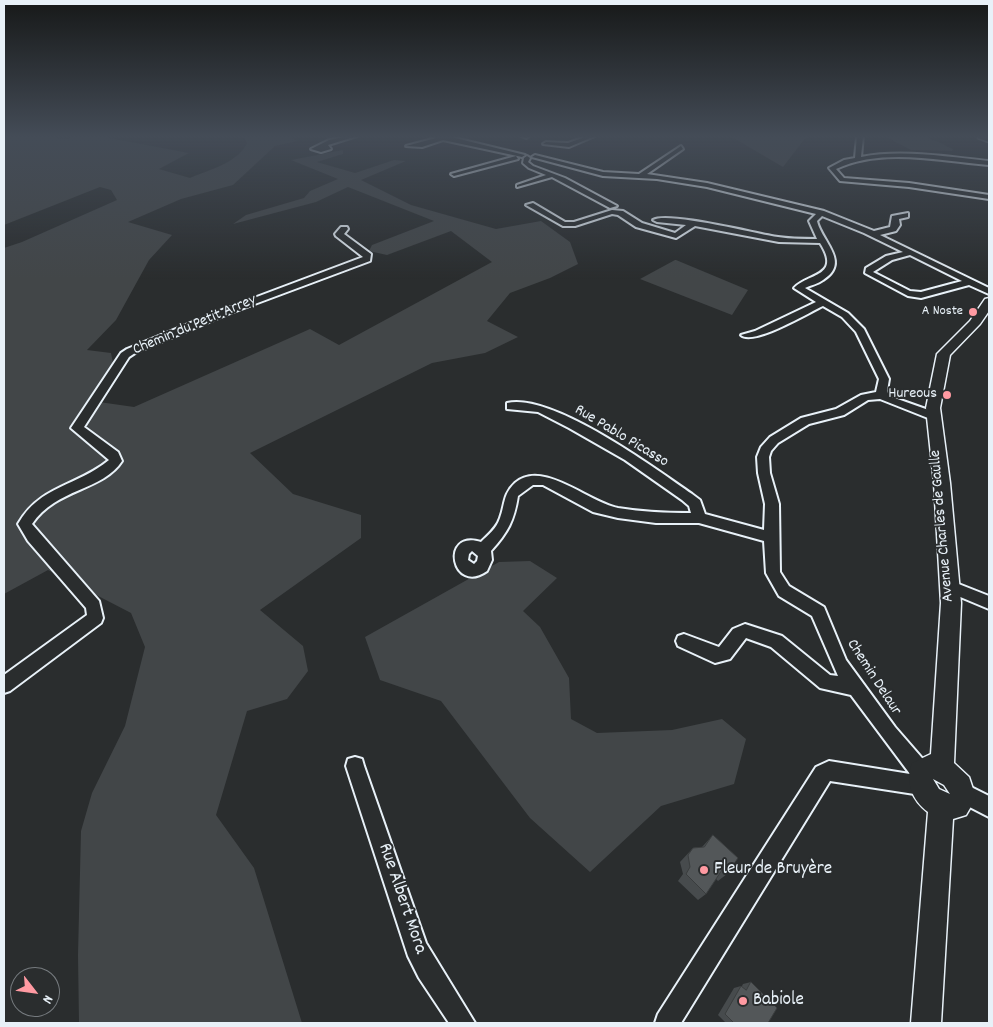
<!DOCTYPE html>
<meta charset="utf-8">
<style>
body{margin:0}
#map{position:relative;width:993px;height:1027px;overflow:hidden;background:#2a2d2e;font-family:Dekko,sans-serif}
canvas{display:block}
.frame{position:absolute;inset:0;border:5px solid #e8f1f8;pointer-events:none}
.north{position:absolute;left:10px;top:967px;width:50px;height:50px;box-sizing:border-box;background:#2a2d2e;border:1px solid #767b7f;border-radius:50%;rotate:120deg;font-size:14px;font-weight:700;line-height:20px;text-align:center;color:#e8f1f8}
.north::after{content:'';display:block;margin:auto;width:18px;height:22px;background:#ff9aa2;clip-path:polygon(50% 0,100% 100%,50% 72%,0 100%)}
</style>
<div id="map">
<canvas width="993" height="1027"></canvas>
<div class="frame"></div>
<div class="north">N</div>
</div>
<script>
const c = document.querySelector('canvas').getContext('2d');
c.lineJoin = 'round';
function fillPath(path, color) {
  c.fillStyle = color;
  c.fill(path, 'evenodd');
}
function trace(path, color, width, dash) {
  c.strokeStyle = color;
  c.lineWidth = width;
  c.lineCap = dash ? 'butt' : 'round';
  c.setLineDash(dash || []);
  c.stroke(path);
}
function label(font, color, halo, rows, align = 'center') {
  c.font = font + ' Dekko,sans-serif';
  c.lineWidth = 4;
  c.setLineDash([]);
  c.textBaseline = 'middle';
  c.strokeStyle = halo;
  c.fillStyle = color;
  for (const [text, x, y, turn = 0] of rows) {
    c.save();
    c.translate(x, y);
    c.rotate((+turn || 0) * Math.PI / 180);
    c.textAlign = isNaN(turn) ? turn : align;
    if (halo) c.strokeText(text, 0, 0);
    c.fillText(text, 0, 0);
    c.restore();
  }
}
const green = new Path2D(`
 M4,136h34l29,3 9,-3h23l90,17 -30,16 31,9c18,-8 48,-15 57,-35l-3,-5 -8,-2h51l11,5 -23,5 -42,39 -52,14 -53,23 44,13 -23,25 -33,60 -29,30 24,3 3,15 -22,33 42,6 176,-78 29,16 153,-83 -41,-31 -64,24 -18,-4 3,-6 62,-24 -86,-34 -32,15 -83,22 13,-9 58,-17 6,-7 28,-12 -47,-19 52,-10v4l-26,8 38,11 39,-13 12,1 -45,19 50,25 85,24 45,-8 29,21 8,22 -28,14 -40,15 -23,28 31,16 -33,16 -53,10 -182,90 43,41 68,21v23l-101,72 43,36 5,25 -21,28 -40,12 -31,104 38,53 48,155h-223l-1,-68 3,-124 11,-38 33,-67 20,-79 -14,-34 -83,-43 -44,24v-346l18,-6 95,-42 -6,-10 -11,-3 -96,38z
 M730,136h77l-24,31z
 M870,136c19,0 43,-4 61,3 8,2 14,7 22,10l-1,2 -41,-1 -25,-13z
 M675,260h1l72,30 -16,25 -92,-36z
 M530,561l27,17 -34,33 17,16 29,51 2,41 26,14 75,-3 50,-11 24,20 -12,45 -73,22 -71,66 -60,-54 -89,-117 -61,-21 -15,-43 134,-75z`);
const minor = new Path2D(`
 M348,136h9l-29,9 3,4 -10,3 -10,-3 18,-9z
 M430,136h17l78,19 -3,2 -79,-17 -21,7 -16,-1 30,-8z
 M521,136h8l-3,2z
 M588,136h7l-26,11 -26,-3 3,-2 22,1z
 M857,136h6l-2,21c41,-8 86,0 128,4v4c-48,-4 -107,-18 -153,4l8,9 65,5 80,12v4l-80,-12 -69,-6 -11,-13 15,-8 11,-2z
 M681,146l2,3 -36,25 60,9 117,28 50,20 16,-4 2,-11 16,-3v4l-9,2 1,6 -4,6 -16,4 109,53v6l-20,-9 -48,13 -13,-2 -43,-23 1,-5 20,-12 17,-4 -39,-19 -42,-17 -5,5c5,21 34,41 6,59 -5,4 -12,5 -18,8l43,25 16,16 25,50 -2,12 2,5 48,17 2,3 -6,4 -53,-21 -12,1 -24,15 -35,9 -31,19 -7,8 -2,6 1,16 9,31 1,68 9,14 35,21 22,53 49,67 33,38 3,7 -3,6 3,7 -3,7 -7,3 -91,-14 -149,242h-26l3,-9 158,-247 13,-6 81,13 -59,-79 -31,-7 -49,-41 -25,-9 -16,21 -15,4 -37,-17 -2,-5 2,-5 6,-2 35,13 14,-18 12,-5 37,12 48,39 8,1 -26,-60 -33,-20 -13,-23 -2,-32 -65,-18h-43l-38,-5 -25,-6 -50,-27h-10l-15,11c-4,25 -10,36 -27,55l1,9 -5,11c-35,25 -48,-42 -6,-29 7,-7 16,-14 19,-24 5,-13 3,-24 15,-35 27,-24 73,19 103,25 24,4 48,5 73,5l-2,-7 -7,-6 -57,-40 -56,-32 -31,-16 -31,-3v-6c44,-11 148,65 185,91l8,6 5,14 59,16 1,-26 -7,-31 -1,-16 4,-10 9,-10 31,-19 35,-9 25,-14 15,-3 3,-13 -23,-47 -14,-15 -19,-11c-15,7 -70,40 -82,29l14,-4 61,-29 -22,-14c14,-15 48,-11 26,-45l-41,-1 -84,-16 -19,12 -40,-11 -18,-12 -6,-1 -37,12h-12l-37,-21 7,-2 32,19h9l38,-12 11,1 19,12 33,10 11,-8 -29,-3 -4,-2c14,-9 104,14 125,17 13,2 26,2 39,2l-8,-18 7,-7 -109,-27 -50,-8 -54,-3 -71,-19 3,-2 68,17 36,2zM910,255l52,26 -41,11 -11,-1 -37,-19 19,-12zM472,551l6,5 -1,5 -3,3 -6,-4 1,-6z
 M516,156l2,3 -64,17 -3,-2z
 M527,156l3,2 -2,4 5,4 32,12 52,28 -7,2 -58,-31 -35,10v-2l29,-10 -17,-7 -6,-5 1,-5z
 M341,227h6l1,2 -4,5 27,20 -1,7 -142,53 -93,39 -6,4 -45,70 34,25 4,9c-19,30 -66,27 -90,63l67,77 4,17 -2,5 -91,68 -6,2v-18l83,-60 -1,-7 -58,-67 -10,-17c22,-39 60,-38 91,-64l-38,-32 50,-75 6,-4 95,-39 141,-53 -27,-21 -1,-2z
 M951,581l38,15v13l-43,-18 -3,-4 3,-4z
 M355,757l7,2 2,7 62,177 49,80h-26l-30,-45 -11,-22 -62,-190 2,-7z
 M963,783l26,13v21l-33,-17 -3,-7 3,-7z`);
const tertiary = new Path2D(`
 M978,136l11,1v5l-11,-4z
 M989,298v13l-9,13 -30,31 -10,53 10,75 11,120 -7,160 15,14 7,21 -10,17 -13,4 -12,204h-30l17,-211c-16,-12 -23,-30 -16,-49l19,-9 10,-151 -7,-120 -8,-75 11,-54 33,-33 15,-22zM933,779l11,6 6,9 -11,-5z`);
const wall = new Path2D(`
 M713,835l14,39 -9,7 -2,-2 -10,15 -8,6 -20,-19 5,-7 -3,-12 13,-14 9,-1z
 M751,982l17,41h-42l-8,-8 16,-27 7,-2h1l1,-2z`);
const building = new Path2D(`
 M713,835l25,23 -11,16 -5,-4 -16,24 -20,-20 4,-7 -2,-12 5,-7 11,-1z
 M751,982l26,26 -9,15h-34l-9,-9 16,-28 5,4z`);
const markers = [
 [973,312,5,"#ff9aa2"],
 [947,395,5,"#ff9aa2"],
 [704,870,5,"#ff9aa2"],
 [743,1001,5,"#ff9aa2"]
];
const farPoinames = [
 ["A Noste",963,312]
];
const streetNames = [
 ["Chemin du Petit Arrey",195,326,-23],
 ["Rue Pablo Picasso",621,437,31],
 ["Avenue Charles de Gaulle",943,526,-95],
 ["Chemin Delaur",873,678,57]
];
const poiNames = [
 ["Hureous",937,395]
];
const nearPoinames = [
 ["Fleur de Bruyère",714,870],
 ["Babiole",753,1001]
];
const nearStreetnames = [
 ["Rue Albert Mora",401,899,71]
];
fillPath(green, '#424648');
trace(minor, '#e8f1f8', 4);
trace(tertiary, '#e8f1f8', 3);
fillPath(minor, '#2a2d2e');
fillPath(tertiary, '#2a2d2e');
fillPath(wall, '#474b4d');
fillPath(building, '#535759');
trace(building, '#3a3d3e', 1);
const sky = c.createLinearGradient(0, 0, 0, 279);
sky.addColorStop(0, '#171919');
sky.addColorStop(0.49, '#444c57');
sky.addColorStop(1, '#444c5700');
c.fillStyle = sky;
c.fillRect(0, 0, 993, 279);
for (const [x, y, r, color] of markers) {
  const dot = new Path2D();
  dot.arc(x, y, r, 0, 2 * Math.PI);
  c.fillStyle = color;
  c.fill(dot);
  trace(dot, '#2a2d2e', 2);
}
label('14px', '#e8f1f8', '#2a2d2e', farPoinames, 'right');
label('16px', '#e8f1f8', '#2a2d2e', streetNames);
label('16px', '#e8f1f8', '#2a2d2e', poiNames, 'right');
label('19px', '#e8f1f8', '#2a2d2e', nearPoinames, 'left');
label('19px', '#e8f1f8', '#2a2d2e', nearStreetnames);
</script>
